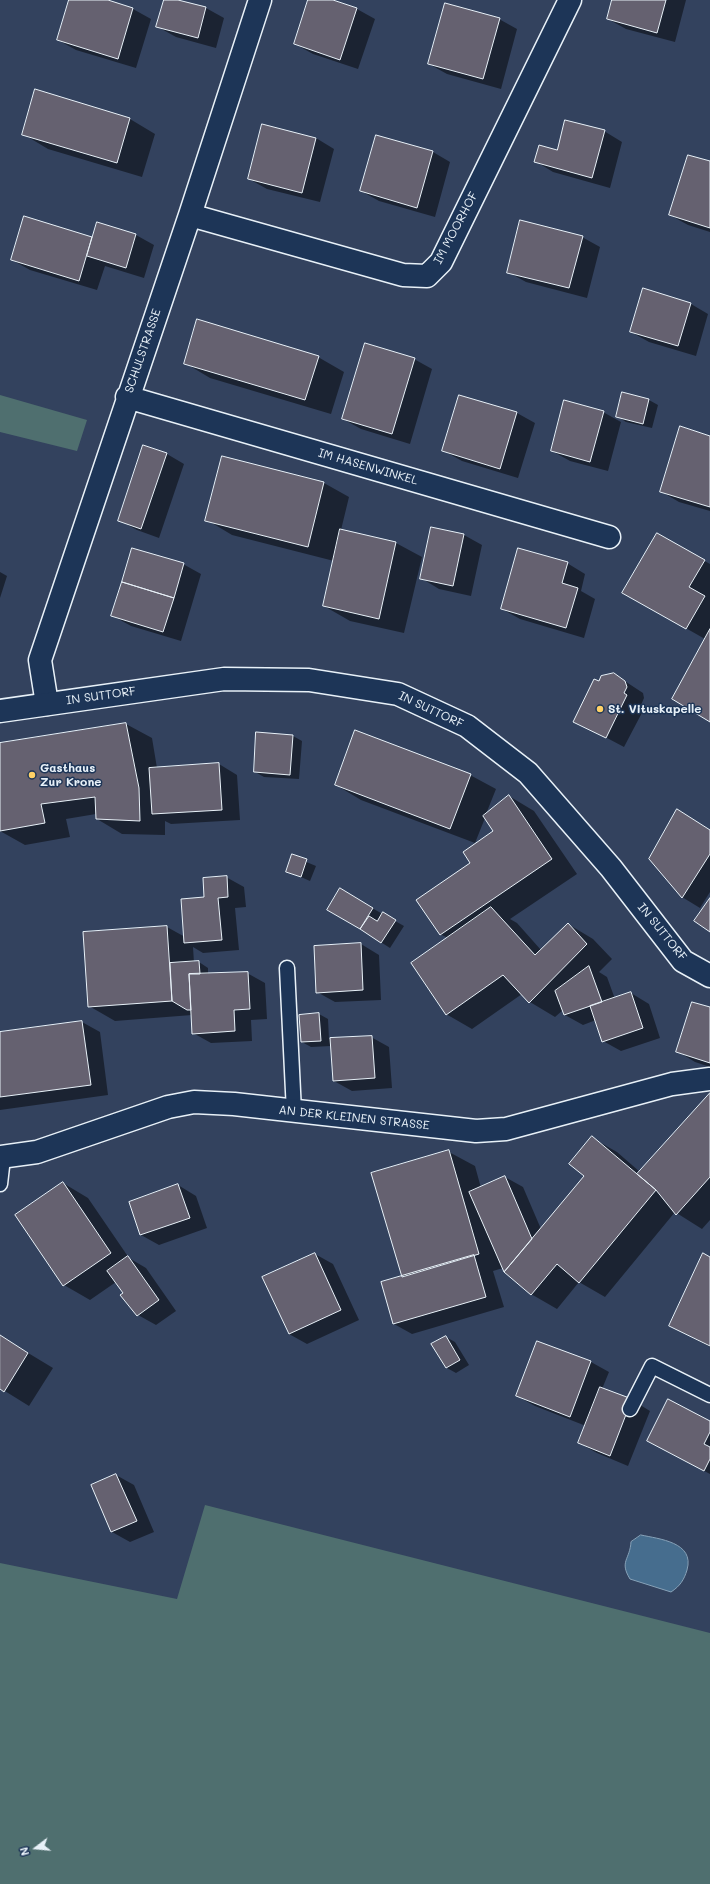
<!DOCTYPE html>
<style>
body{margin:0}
#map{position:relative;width:710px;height:1884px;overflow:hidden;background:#33425e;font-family:Mali,sans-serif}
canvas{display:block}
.north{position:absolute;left:16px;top:1828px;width:40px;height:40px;-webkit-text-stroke:3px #1d3557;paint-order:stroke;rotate:254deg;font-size:11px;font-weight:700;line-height:16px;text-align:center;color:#e8f1f8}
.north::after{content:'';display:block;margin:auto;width:14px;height:18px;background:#e8f1f8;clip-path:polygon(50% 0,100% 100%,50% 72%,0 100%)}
</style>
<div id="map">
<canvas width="710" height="1884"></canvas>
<div class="north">N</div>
</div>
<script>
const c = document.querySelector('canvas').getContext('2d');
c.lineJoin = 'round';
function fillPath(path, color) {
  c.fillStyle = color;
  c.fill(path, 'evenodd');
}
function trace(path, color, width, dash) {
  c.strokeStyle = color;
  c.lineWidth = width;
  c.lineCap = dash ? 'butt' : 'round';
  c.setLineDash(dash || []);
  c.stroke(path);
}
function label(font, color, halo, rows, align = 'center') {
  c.font = font + ' Mali,sans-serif';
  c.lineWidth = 3;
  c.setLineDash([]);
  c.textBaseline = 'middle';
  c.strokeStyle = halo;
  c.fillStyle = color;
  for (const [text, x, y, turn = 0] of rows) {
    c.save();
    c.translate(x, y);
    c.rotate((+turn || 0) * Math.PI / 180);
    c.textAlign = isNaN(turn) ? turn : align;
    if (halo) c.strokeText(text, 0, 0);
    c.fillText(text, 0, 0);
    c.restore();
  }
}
const green = new Path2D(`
 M0,395l87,25 -10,31 -77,-19z
 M205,1505l505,128v251h-710v-321l177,36z`);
const water = new Path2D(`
 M641,1535c18,4 54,7 46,35 -3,10 -7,16 -16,22l-41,-13c-11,-18 0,-19 1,-37z`);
const shadow = new Path2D(`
 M70,0h35l28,9 18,10 -15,49 -60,-18 -18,-10z
 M165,0h9l32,8 18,10 -8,30 -40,-11 -18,-10z
 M309,0h21l27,9 18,10 -17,50 -45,-15 -18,-10z
 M613,0h73l-11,42 -49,-13 -18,-10z
 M499,19l18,10 -16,60 -54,-15 -18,-10z
 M36,91l94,28 25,15 -13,43 -94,-28 -25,-15z
 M604,131l18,11 -12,46 -57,-16 -18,-11z
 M316,138l18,11 -14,53 -53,-13 -18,-10z
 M433,152l17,10 -15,55 -56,-16 -18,-10z
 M710,163v69l-22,-7 -18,-10z
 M25,218l68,20 43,-3 18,10 -10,33 -39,-12 -8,24 -67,-20 -18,-10z
 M582,237l18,10 -13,51 -61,-16 -18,-10z
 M691,304l17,10 -12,42 -47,-14 -18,-10z
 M318,357l26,15 -13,42 -121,-36 -25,-15z
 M414,359l18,10 -22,75 -49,-15 -18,-10z
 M623,393l26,7 9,5 -6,23 -26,-6 -9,-6z
 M460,396l57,17 18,10 -17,55 -56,-17 -18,-10z
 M603,412l18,10 -13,49 -38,-10 -18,-10z
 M710,437v74l-31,-9 -17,-10z
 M167,454l17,10 -25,74 -22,-8 -18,-10z
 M222,457l102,26 25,14 -8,33 55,13 26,14 -18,76 -54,-12 -26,-15 10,-45 -102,-26 -25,-15z
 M432,528l32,7 18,10 -11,51 -32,-7 -18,-11z
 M657,534l53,30v156l-5,-81 -81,-46z
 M567,563l18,11 -4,17 14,8 -11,39 -64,-19 -18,-10z
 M183,564l18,10 -20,67 -50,-15 -18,-10z
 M0,572l7,4 -7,22z
 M614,674l29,19 1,5 -3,7 4,2 -21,40 -49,-26 24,-39z
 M126,724l26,14 5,30 62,-4 18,11 3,45 -69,4 -6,-3v14l-43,-1 -25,-15 -1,-5 -30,5 4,18 -45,8 -25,-14v-87z
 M293,736l9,5 -3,38 -35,-2 -9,-5z
 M470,775l26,14 -10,25 23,-18 25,15 43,63 -67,45 7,4 24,27 27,-26 25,15 19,20 -13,13 8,5 8,22 16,-6 18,11 11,34 -39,13 -18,-10 -7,-21 -13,5 -18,-10 -2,-5 -8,7 -25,-15 -8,-8 -50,35 -26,-15 2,-76 -8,-4 32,-70 23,-32 -10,-14 -10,25 -114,-43 -25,-15z
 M710,830v62l-10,16 -18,-11z
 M292,856l24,10 -6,15 -23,-10z
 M226,877l18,10 2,20 -11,1 4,42 -36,3 -10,-6 1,16 5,-1 9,6v6l39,-1 18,10 2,36 -16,1 1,21 -41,2 -18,-10 -1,-18 -77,6 -26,-15 78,-79 18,10 20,-39z
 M340,890l64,36 -14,22 -61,-39z
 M361,944l18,11 2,45 -46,2 -18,-10 -2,-45z
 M710,1009v58l-15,-5 -18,-11z
 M319,1014l9,5 1,20 42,-2 18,10 3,41 -40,3 -18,-10 -3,-35 -20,1 -9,-5z
 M82,1022l18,10 8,63 -108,15v-77z
 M710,1095v125l-8,9 -27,-17 -70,85 -26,-15 -22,27 -26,-15 -28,-26 -10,3 11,36 -92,27 -18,-10 -12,-41 21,-6 46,-125 26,14 6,22 24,-11 18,10 18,42 44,-53 7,-38 25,14 23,20z
 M63,1183l25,15 41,60 17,10 30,43 -20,14 -18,-10 -22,-33 -26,18 -26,-15z
 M178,1185l18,11 11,32 -48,17 -18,-10 -11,-33z
 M315,1254l18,10 26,56 -52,24 -18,-10z
 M710,1258v89l-39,-21z
 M0,1336l53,32 -24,38 -29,-18z
 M446,1337l9,5 14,23 -13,8 -9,-5z
 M538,1342l53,20 18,10 -7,17 30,11 18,11 -22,55 -31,-13 -18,-10 7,-17 -51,-20 -18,-10z
 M710,1422v52l-62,-33z
 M116,1475l18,10 20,47 -24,10 -18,-10 -20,-47z`);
const building = new Path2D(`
 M69,0h39l25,8 -15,51 -61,-19z
 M164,0h14l28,7 -8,31 -42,-11z
 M308,0h25l24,8 -17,52 -46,-16z
 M612,0h54l-9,33 -50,-14z
 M445,3l55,15 -17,61 -55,-15z
 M35,89l95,29 -13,45 -95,-28z
 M565,120l40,10 -13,48 -58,-16 5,-17 18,5z
 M262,124l54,14 -14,55 -54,-14z
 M376,135l57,16 -16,57 -57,-17z
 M688,155l22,6v67l-41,-13z
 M24,216l68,21 -13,44 -68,-21z
 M520,220l63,16 -14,52 -62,-15z
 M97,222l39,12 -10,34 -39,-12z
 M643,288l48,15 -13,43 -48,-14z
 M197,319l122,37 -14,44 -121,-36z
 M365,343l50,15 -23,76 -50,-15z
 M622,392l27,7 -6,25 -27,-7z
 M459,395l58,17 -17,57 -58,-18z
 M564,400l40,11 -14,51 -39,-11z
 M680,426l30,10v71l-50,-15z
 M143,445l24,8 -26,76 -23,-8z
 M222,456l102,26 -16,65 -103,-26z
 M431,527l33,7 -11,52 -33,-7z
 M340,529l56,13 -17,77 -56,-13z
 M657,533l48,27 -16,27 16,9 -19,33 -64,-36z
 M132,548l52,15 -10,35 -52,-16z
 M518,548l50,14 -6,21 16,5 -12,40 -65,-19z
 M122,582l52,16 -11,34 -52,-16z
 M710,629v93l-38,-23z
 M614,673l11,8 2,6 -3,6 3,2 -21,43 -33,-16 21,-43 5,2 2,-5z
 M126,723l13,65 1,33 -44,-2 -1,-22 -54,7 4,19 -45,8v-88z
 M355,730l116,44 -21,55 -115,-44z
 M256,732l37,3 -3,40 -36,-3z
 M219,763l3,47 -70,4 -3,-46z
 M509,795l43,64 -112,76 -24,-35 54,-37 -7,-11 30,-21 -10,-15z
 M677,809l33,21v24l-28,44 -33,-39z
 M292,854l15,5 -6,18 -15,-5z
 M227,876l1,21 -10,1 4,42 -38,3 -3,-44 23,-2 -1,-19z
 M340,888l33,20 -13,21 -33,-19z
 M710,898v34l-16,-11z
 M491,907l44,48 33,-32 19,21 -58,59 -26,-28 -57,40 -35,-52z
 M383,912l13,8 -15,23 -21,-14 9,-13 8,5z
 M167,926l5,75 -84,6 -5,-75z
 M361,943l2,47 -47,3 -2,-47z
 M199,961l1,13h-11l2,36h-4l-15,-9 -2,-38z
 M589,966l13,36 -38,13 -9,-24z
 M248,972l2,37 -16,1 1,21 -43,3 -3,-60z
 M631,992l12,36 -41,14 -12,-36z
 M692,1002l18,5v56l-34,-11z
 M319,1013l2,28 -20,1 -2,-27z
 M82,1021l9,64 -91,12v-65z
 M372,1036l3,42 -42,3 -3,-43z
 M710,1093v84l-34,38 -20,-25 -19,-16z
 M592,1136l64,54 -77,93 -22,-19 -26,31 -27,-23 80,-96 -15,-12z
 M449,1150l30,104 -77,23 -31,-104z
 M505,1176l27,63 -28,33 -35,-80z
 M63,1182l48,71 -48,33 -48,-71z
 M178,1184l12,34 -50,17 -11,-33z
 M315,1253l26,57 -52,24 -27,-57z
 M703,1253l7,4v89l-41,-20z
 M474,1255l12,42 -93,27 -12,-42z
 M128,1256l31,44 -22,16 -17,-21 3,-2 -16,-22z
 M0,1335l28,18 -24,39 -4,-3z
 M446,1336l14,24 -14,8 -15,-24z
 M537,1341l54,20 -21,56 -54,-21z
 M600,1387l32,12 -22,57 -32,-13z
 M668,1399l42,22v11l-6,12 6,3v12l-6,12 -57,-30z
 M116,1474l21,47 -26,11 -20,-47z`);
const service = new Path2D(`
 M287,968l7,144
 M0,1184l3,-26
 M630,1409l22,-43 58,29`);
const minor = new Path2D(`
 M190,215l213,60 24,1 14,-14 129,-262
 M127,397l482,140
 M47,704l-7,-44 150,-445 70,-215
 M0,1157l37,-5 131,-45 26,-5 40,2 242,27 30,-2 166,-45 38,-5`);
const secondary = new Path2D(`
 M0,711l224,-32 85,1 89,14 69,32 61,47 83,95 72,93 27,15`);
const markers = [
 [600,709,4,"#ffd166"],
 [32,775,4,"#ffd166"]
];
const streetNames = [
 ["IM MOORHOF",456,228,-62],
 ["SCHULSTRASSE",143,351,-71],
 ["IM HASENWINKEL",368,467,16],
 ["IN SUTTORF",101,696,-8],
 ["IN SUTTORF",431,710,25],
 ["IN SUTTORF",662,932,51],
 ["AN DER KLEINEN STRASSE",354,1118,6]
];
const poiNames = [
 ["St. Vituskapelle",608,709],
 ["Gasthaus",40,768],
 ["Zur Krone",40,782]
];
fillPath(green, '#4f6f6f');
fillPath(water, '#466d8e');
trace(water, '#87a2b8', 1);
fillPath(shadow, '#0007');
fillPath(building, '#656170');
trace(building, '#e8f1f8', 1);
trace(service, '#e8f1f8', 17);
trace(minor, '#e8f1f8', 25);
trace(secondary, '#e8f1f8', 25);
trace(service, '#1d3557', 14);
trace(minor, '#1d3557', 22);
trace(secondary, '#1d3557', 22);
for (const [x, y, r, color] of markers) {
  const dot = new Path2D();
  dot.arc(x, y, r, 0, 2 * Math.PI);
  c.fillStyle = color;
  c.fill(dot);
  trace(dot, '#1d3557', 1.5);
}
label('12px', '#e8f1f8', '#1d3557', streetNames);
label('bold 12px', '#e8f1f8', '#1d3557', poiNames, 'left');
</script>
